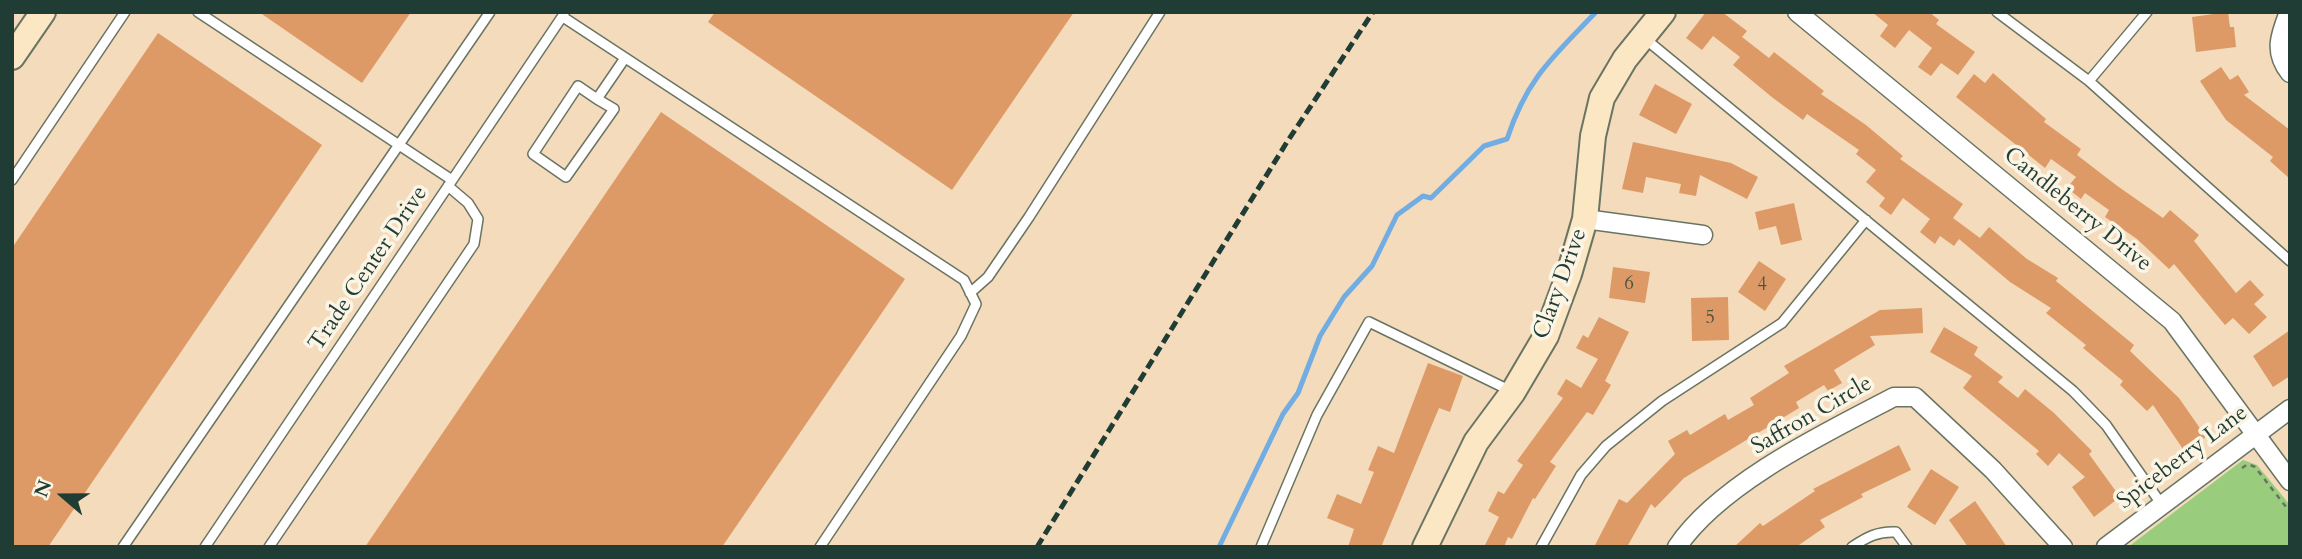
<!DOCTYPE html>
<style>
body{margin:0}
#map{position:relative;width:2302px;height:559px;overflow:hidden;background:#f3dbbb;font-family:Cardo,serif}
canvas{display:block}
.frame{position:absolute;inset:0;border:14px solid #1f3d34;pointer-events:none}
.north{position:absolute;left:28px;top:461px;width:70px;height:70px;-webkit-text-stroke:5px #fcf5e5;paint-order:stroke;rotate:290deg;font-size:19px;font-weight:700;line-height:28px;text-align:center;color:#1f3d34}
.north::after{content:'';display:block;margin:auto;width:24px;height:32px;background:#1f3d34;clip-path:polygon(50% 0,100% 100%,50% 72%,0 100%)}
</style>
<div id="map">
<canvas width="2302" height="559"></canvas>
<div class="frame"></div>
<div class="north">N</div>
</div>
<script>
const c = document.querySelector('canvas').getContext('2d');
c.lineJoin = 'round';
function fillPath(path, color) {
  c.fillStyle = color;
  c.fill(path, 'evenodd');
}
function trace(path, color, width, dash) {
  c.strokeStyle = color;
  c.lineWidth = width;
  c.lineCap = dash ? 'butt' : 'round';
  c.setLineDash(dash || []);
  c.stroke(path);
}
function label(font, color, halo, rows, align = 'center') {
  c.font = font + ' Cardo,serif';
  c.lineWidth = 7;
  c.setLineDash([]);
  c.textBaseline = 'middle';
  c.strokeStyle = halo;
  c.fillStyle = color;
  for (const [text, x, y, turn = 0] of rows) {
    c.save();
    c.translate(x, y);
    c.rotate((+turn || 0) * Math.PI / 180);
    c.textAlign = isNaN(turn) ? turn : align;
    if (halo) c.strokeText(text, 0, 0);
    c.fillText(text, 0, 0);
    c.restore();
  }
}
const green = new Path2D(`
 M2243,460l14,5 33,40v42h-162z`);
const stream = new Path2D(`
 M1219,547l64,-133 15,-21 22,-57 24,-39 28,-31 25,-51 26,-19 8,2 53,-52 23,-7c20,-61 46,-82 89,-127`);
const building = new Path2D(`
 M259,12h152l-49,71z
 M715,12h359l-122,178 -244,-168z
 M1706,12h16l25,19 -5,6 27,21 5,-6 50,39 -3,3 45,31 37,31 -3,3 63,45 -10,14 27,20 9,-11 38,32 31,19 -2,3 78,64 -4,6 49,47 27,39 -21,15 -32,-47 -6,6 -27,-26 3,-4 -40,-33 3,-3 -40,-32 5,-5 -41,-26 -51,-43 -5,7 -14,-10 -5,8 -15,-12 10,-13 -27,-21 -12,17 -12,-9 6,-8 -19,-16 10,-12 -20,-16 3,-4 -52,-36 -4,6 -30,-22 -40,-33 7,-8 -27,-21 -11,14 -16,-12z
 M1872,12h57l10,8 -3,4 39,28 -17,23 -17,-12 -10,13 -13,-9 14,-19 -23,-18 -14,18 -15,-12 8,-11z
 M2228,12l2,15h4l2,20 -40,5 -4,-35z
 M158,33l164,112 -274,402h-36v-299z
 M2221,67l9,13 8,-5 11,17 -5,3 46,35v49l-20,-18 3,-4 -47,-37 -26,-39z
 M1993,73l53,46 -2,3 37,27 -4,6 39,30 47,33 7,-8 29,25 -5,6 42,52 14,-13 14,15 -10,9 13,13 -18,17 -16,-16 -8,7 -51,-61 -5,5 -32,-30 -32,-22 4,-7 -24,-17 -4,6 -14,-11 9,-11 -25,-18 -6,9 -89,-71 18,-23 11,9z
 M1655,84l37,20 -16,30 -37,-19z
 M661,112l244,167 -183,268h-357z
 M1633,142l98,21 27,14 -11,22 -47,-24 -4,21 -17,-3 2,-9 -35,-7 -3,16 -21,-4z
 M1794,203l8,37 -21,5 -5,-19 -17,4 -4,-18z
 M1759,261l27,18 -21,32 -27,-19z
 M1613,267l37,5 -5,31 -36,-5z
 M1728,297l1,43 -37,1 -1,-43z
 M1922,308l1,25 -53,3 5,9 -41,25 8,13 -14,8 -4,-6 -28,17 3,6 -115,70 -29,30 -4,-4 -24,43h-33l25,-48 8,4 48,-49 -7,-13 19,-11 3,5 35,-21 3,6 26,-15 -4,-7 39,-25 -5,-7 96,-56z
 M1599,317l30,15 -24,49 6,4 -18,30 -6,-3 -37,50 6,4 -21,33 -2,-1 -21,41 -4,-2 -4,10h-20l15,-30 -11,-6 10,-20 6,3 19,-29 -6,-4 46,-63 -6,-4 9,-15 15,9 17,-29 -22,-11 7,-13 5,3z
 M1944,327l34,20 -4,8 29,22 -5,5 20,16 7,-9 29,24 38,38 -3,3 31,43 -26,20 -22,-30 13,-10 -26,-24 -11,13 -12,-12 3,-3 -76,-63 9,-12 -42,-24z
 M2290,330v46l-17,11 -20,-31z
 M1428,363l35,13 -13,36 -11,-4 -58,139h-33l6,-18 -27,-11 10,-24 24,10 13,-32 -6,-2 10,-24 16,7z
 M1899,445l12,25 -50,24 2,3 -43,23 5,7 -29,20h-62l26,-24 3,3 52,-35 -2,-2z
 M1931,469l28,18 -24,38 -28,-18z
 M1975,501l32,46h-39l-19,-27z`);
const path = new Path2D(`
 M2242,468l6,-4 7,3 35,45`);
const lane = new Path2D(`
 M198,12l254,168
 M1997,12l92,69 201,180
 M563,17l401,263 12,24 -15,32 -141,211
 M1643,37l430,354 33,34 56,80
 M2089,81l58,-69
 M597,99l-19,-13 -45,68 33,23 48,-68 -17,-10 28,-41
 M12,180l113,-168
 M970,293l18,-16 41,-60 131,-205
 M123,547l367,-535
 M205,547l359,-533
 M269,547l205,-303 4,-25 -10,-16 -20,-17
 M1261,547l56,-132 52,-93 142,69
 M1541,547l40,-72 25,-29 56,-45 120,-78 84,-103
 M1852,547c15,-10 26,-16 44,-15l11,15`);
const street = new Path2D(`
 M1797,12l375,309 118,160
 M2289,12c-9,23 -16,40 1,61
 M1585,219l118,16
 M1677,547c43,-64 150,-115 217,-150h21l78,73 70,77
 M2106,547l184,-138`);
const secondary = new Path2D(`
 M12,57l31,-45
 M1425,547l51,-105 37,-50 33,-56 23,-62 16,-55 8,-83 9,-38 23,-39 38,-47`);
const rail = new Path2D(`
 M1037,547l250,-405 86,-130`);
const numberNames = [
 ["6",1629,285],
 ["4",1762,286],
 ["5",1710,319]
];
const streetNames = [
 ["Candleberry Drive",2077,210,39],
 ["Trade Center Drive",369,269,-56],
 ["Clary Drive",1561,284,-70],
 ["Saffron Circle",1812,416,-30],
 ["Spiceberry Lane",2183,458,-37]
];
fillPath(green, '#99cc7d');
trace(stream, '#71ade3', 5);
fillPath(building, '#de9a66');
trace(lane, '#697463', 12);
trace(street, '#697463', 21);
trace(secondary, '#697463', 28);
trace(path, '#697463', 2.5, [5, 5]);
trace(lane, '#fff', 9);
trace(street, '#fff', 18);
trace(secondary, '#fbe7c3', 24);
trace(rail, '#1f3d34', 5, [10, 5]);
label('19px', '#4f5440', null, numberNames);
label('23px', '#1f3d34', '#fcf5e5', streetNames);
</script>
